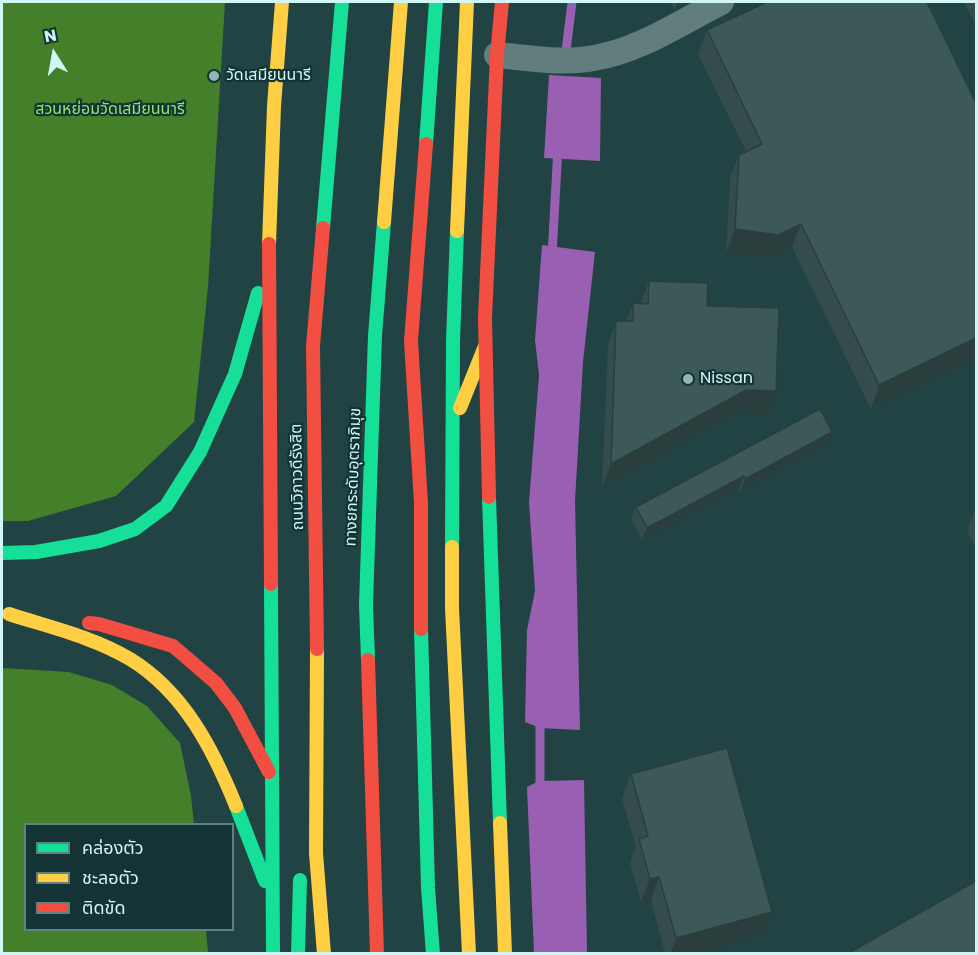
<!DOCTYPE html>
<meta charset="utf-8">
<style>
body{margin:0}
#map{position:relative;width:978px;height:955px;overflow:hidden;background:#214343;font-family:Poppins,"Noto Sans Thai",sans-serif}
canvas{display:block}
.frame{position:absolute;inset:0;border:3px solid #d1f6f6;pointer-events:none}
.legend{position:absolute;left:24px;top:823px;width:210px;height:108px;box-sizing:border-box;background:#133334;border:2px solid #5f8182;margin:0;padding:8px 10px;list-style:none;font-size:18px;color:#d1f6f6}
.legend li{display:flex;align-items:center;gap:12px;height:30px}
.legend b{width:30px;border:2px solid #5f8182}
.north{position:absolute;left:24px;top:24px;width:60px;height:60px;-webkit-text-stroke:4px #133334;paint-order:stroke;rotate:349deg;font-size:16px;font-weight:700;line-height:24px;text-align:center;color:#d1f6f6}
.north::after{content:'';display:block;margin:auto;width:21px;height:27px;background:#d1f6f6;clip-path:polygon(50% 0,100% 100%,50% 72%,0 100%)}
</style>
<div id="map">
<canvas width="978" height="955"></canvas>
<div class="frame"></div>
<ul class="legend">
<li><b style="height:8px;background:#16e098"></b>คล่องตัว</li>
<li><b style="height:8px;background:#ffcf43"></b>ชะลอตัว</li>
<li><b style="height:8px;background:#f24e42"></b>ติดขัด</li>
</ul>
<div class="north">N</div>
</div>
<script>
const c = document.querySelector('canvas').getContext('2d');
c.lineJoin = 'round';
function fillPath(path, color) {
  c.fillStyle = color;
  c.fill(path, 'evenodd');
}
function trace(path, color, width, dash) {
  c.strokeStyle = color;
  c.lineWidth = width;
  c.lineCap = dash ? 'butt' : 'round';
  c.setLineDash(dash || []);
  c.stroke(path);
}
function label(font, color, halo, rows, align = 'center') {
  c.font = font + ' Poppins,"Noto Sans Thai",sans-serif';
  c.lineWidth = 4.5;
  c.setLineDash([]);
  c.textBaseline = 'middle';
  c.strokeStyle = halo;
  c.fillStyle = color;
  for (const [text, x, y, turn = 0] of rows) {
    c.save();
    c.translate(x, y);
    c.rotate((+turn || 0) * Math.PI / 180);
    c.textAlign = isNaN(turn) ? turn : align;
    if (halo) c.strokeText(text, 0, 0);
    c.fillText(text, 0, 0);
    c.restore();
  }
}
const forest = new Path2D(`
 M2,2h223l-17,285 -14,135 -78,74 -88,25h-26z
 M2,668l67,4 43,13 35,21 33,37 11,53 3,28h-168v106h180l2,23h-206z`);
const water = new Path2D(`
 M549,75l52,3 -1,83 -56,-3z
 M542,245l53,7 -12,110 -8,139 5,229 -40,-2 -15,-6 2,-92 8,-39 -6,-89 10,-127 -4,-35z
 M584,780l3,173h-53l-7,-166 12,-6z`);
const stream = new Path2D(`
 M565,59l7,-57
 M552,256l6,-109
 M540,793v-76`);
const street = new Path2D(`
 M497,55c32,3 66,9 97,3 45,-7 87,-36 127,-56`);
const fast = new Path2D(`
 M426,144l10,-142
 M323,228l19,-226
 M489,497l11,326
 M452,547l1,-206 4,-110
 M2,553l34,-1 63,-11 36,-12 31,-23 34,-54 35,-78 23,-81
 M271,584l2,370
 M421,629l7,259 5,66
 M368,660l-2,-55 9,-269 9,-114
 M236,806l29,75
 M298,954l2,-74`);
const slow = new Path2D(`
 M384,222l17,-220
 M457,231l10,-229
 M269,244l5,-138 8,-104
 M460,408l25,-62
 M452,547v61l17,346
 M9,614c40,13 84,23 121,45 54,33 83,90 106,147
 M317,649l-1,204 8,101
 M500,823l5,131`);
const jam = new Path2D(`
 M269,244l2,340
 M489,497l-4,-179 12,-263 5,-53
 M89,623l10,1 74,22 43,37 19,25 34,64
 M421,629v-126l-10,-162 15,-197
 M317,649l-4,-303 10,-118
 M368,660l9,294`);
const wall = new Path2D(`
 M670,2h20l-15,8z
 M964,2h12v24z
 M707,30l269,73v255l-105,51 -79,-162 -23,11 -43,-5 4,-75 9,-23 7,-4 -48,-97z
 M649,281l58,25 69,85 -9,24 -30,-2 -135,74 6,-143 8,-23h10l7,-18h8z
 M827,444l-86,47 -2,-3 -97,52 -11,-21 5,-12z
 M976,507v43l-9,-19z
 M631,774l133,161 -68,19h-31l-14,-54 -10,2 -11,-40 6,-15 -14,-49z`);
const shadedWall = new Path2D(`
 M678,2h12l-15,8z
 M801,224l-9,23 -23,11 -43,-5 9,-24z
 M976,338v20l-105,51 8,-24z
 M746,390l30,1 -9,24 -30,-2 -135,74 9,-23z
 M832,432l-5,12 -86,47 4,-12z
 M744,476l-5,12 -97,52 5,-12z
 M659,877l-8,23 -10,2 9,-23z
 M772,912l-8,23 -68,19h-26l6,-16z`);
const building = new Path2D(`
 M767,2h160l49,101v235l-97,47 -78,-161 -23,11 -43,-6 4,-74 23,-11 -55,-114z
 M649,281l59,2 -1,23 72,2 -3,83 -30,-1 -135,74 5,-143h17v-18l15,1z
 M820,409l12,23 -87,47 -1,-3 -97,52 -11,-21z
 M727,748l45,164 -96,26 -17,-61 -9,2 -11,-40 9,-3 -17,-62z
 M976,881v73h-129z`);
const markers = [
 [214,76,6,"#93b7b7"],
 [688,379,6,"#93b7b7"]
];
const poiNames = [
 ["วัดเสมียนนารี",226,76],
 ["Nissan",700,379]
];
const parkNames = [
 ["สวนหย่อมวัดเสมียนนารี",110,110]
];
const streetNames = [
 ["ถนนวิภาวดีรังสิต",298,477,-91],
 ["ทางยกระดับอุตราภิมุข",354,477,-88]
];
fillPath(forest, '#438029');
fillPath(water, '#995fb2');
trace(stream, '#995fb2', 9);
trace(street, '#617d7e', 26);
trace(fast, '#16e098', 14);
trace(slow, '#ffcf43', 14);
trace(jam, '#f24e42', 14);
fillPath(wall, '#344d4c');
fillPath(shadedWall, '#2a3e3e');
fillPath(building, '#3c5958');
trace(building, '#2a3e3e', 1.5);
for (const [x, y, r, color] of markers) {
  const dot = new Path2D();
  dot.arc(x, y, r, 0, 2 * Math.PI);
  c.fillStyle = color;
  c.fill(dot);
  trace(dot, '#133334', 2);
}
label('16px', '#d1f6f6', '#133334', poiNames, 'left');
label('16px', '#92e66a', '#133334', parkNames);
label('16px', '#d1f6f6', '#133334', streetNames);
</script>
